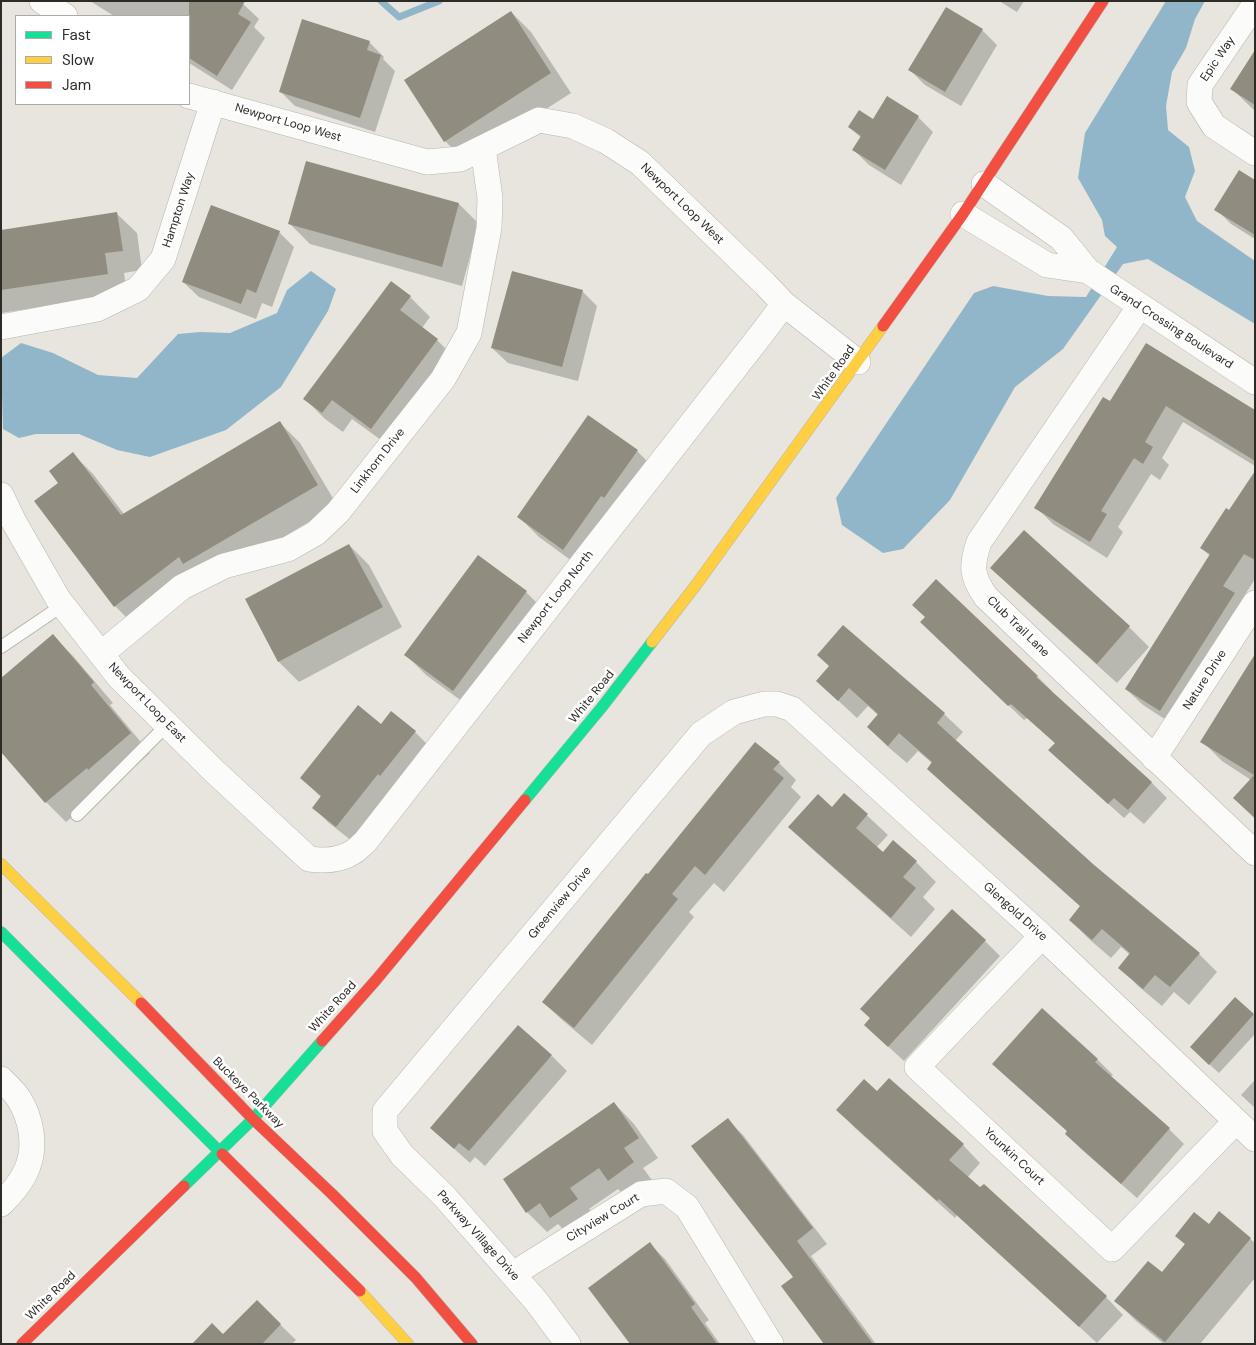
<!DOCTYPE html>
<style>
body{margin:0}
#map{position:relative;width:1256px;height:1345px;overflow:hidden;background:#e7e5dd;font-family:"DM Sans",sans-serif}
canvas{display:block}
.frame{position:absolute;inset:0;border:2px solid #2c2b26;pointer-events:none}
.legend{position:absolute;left:15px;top:15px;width:175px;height:90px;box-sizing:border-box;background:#fff;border:1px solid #abaaa8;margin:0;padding:6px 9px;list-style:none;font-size:15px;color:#2c2b26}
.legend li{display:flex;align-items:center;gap:10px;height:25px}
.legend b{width:25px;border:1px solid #abaaa8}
</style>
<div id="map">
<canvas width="1256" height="1345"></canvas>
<div class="frame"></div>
<ul class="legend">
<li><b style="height:6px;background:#16e098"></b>Fast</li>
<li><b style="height:6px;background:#ffcf43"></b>Slow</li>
<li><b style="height:6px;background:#f24e42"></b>Jam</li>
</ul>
</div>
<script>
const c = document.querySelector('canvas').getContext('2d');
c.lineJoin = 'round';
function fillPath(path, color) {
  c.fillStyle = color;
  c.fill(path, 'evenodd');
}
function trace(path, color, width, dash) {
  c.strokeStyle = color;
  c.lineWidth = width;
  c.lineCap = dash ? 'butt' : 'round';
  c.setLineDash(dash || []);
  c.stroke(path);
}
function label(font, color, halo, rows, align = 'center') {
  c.font = font + ' "DM Sans",sans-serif';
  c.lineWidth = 5;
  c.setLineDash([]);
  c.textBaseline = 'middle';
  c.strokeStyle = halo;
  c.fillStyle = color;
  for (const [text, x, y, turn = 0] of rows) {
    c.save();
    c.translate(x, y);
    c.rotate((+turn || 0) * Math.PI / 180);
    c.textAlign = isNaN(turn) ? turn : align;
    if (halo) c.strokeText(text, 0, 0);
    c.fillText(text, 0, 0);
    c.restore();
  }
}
const water = new Path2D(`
 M1166,1h39l-10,18 -9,29 -14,24 -6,34 2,24 21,17 6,24 -10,26 12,24 58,40v63l-107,-65 -25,5 -60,85 -48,38 -65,113 -47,49 -20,4 -41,-28 -6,-27 138,-205 19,-7 55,10 38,1 31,-50 -12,-11 -3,-16 -24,-42 7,-45z
 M311,271l25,18 -8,22 -47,76 -55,43 -76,27 -33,-7 -38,-16h-43l-17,4 -16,-9 -2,-71 20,-15 32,10 45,22 39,3 41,-44 22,-2 30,1 47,-20 10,-23z`);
const shadow = new Path2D(`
 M90,1h150l19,18 -5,8 11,11 -33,52 -43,-27v-47h-75z
 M999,1l7,1 1,-1h17l-7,11z
 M511,12l20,20 40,61 -106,68 -20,-20 -39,-61z
 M982,30l15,15 -36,61 -36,-21 -15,-15z
 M369,42l15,15 -1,2 12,12 -20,61 -80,-26 -15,-15z
 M1255,52v59l-23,-22z
 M888,98l30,19 15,15 -32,53 -32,-20 -15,-15 7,-12 -11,-11 24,-6z
 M307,162l152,42 20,20 -17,62 -152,-42 -20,-20z
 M1255,182v57l-24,-15 -15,-15z
 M116,213l21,20 5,37 -18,3 3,21 -126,19v-82z
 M279,232l15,15 -22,60 -10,-4 -6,16 -57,-22 -16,-15z
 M582,291l15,15 -19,75 -70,-18 -16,-15z
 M410,297l20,20 -8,11 15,12 20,20 -65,88 -40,-29 -9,13 -18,-13 -20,-20z
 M1147,344l108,68v54l-72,-44 -21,36 7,7 -9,15 -9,-6 -33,53 5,5 -16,26 -54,-34 -17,-17 74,-104z
 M280,423l20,20 37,62 -202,121 -20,-20 -42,-152 20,20 31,40z
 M637,451l20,20 -74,98 -44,-32 -20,-20z
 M1255,474v105l-14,22 10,10 -74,116 -34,-22 -17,-16 84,-133 -9,-8 29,-36z
 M349,545l20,20 33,62 -103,55 -20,-20 -32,-62z
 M992,568l137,59 20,20 -32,36 -105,-95z
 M526,592l20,20 -72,98 -48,-35 -20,-20z
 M843,627l101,87 19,18 -8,9 139,124 105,89 18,18 -28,33 -15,-13 -12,14 -24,-20 -18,-19 10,-12 -9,-8 -10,11 -22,-19 -19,-19 11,-13 -134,-120 -19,-18 5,-5 -15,-13 -11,12 -20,-17 -19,-19 10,-12 -10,-9 -11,12 -40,-37 13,-14z
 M53,636l20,20 40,47 -3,2 40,48 -41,36 -2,-2 -41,35 -20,-20z
 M937,637l100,39 15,15 -1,1 101,91 15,15 -23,26 -14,-12 -6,6 -59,-53 -9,-21 -29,-26 -3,2z
 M1255,657v162l-21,-21 17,-18 -29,-19 -20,-20z
 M382,726l33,6 15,15 -78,94 -23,-18 -15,-15 8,-10 -21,-20z
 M779,763l17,17 -5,7 10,10 -77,95 -10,-9 -25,29 5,5 -102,128 -31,-26 -18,-17 105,-126z
 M844,794l44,41 -12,13 7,6 10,-12 23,20 20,20 -13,15 12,12 -24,28 -101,-90 -20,-20 42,-19z
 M985,941l15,15 -96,105 -23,-21z
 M1235,999l20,17v18l-36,39 -18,-16z
 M1042,1010l56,50 15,15 -3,2 59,52 15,15 -47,54 -56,-49 -15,-15 2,-2 -59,-53 -15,-15z
 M552,1056l15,15 -82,95 -10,-9 -5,6 -39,-35z
 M1255,1080v28l-14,-13z
 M877,1093l86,52 17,18 -13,15 139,119 17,18 -26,28 -140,-128 -2,3 -100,-90 -17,-18z
 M614,1103l20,21 24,34 -15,10 11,15 -25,17 -11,-11 -29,20 8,11 -26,17 -13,-13 -11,8 -20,-20z
 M728,1120l15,15 84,109 -16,12 65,88h-51z
 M1220,1213l35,30v35l-55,66h-36l-28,-23 -20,-20 46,-27 24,-29 -10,-9 34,-10z
 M650,1244l15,15 44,61 -4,3 15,21h-89z
 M257,1302l39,38 -4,4h-98l29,-8z`);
const stream = new Path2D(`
 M381,1l18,16 40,-16`);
const building = new Path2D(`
 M189,1h56l-7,13 13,8 -34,54 -28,-18z
 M946,7l37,22 -38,63 -37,-22z
 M511,11l40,62 -107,69 -40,-62z
 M302,19l68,22 -3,9 14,5 -21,63 -81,-26z
 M1255,50v55l-25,-16z
 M887,96l32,20 -34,54 -33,-20 9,-14 -13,-9 11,-17 14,9z
 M306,161l153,42 -17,64 -154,-43z
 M1239,170l16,10v55l-41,-25z
 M211,205l69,26 -24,62 -9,-4 -6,15 -59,-22z
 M117,212l6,39 -18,2 3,21 -107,16v-60z
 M512,271l71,19 -21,77 -71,-19z
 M391,281l20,15 -11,14 38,29 -67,90 -39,-29 -10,13 -19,-14z
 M1146,343l109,67v51l-89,-55 -21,36 8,5 -10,17 -9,-6 -33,53 6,3 -17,28 -56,-34 69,-111 7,4z
 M588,415l50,35 -34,48 -3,-2 -38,54 -46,-33z
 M280,421l38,64 -135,79 -4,-7 -65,50 -80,-106 24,-18 -9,-12 24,-19 48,63z
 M1255,471v89l-11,-6 -21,32 12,7 -75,118 -35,-22 85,-135 -10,-6 26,-40 3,2z
 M1024,530l106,96 -33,38 -107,-96z
 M349,544l34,63 -105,55 -33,-63z
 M478,555l49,36 -74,100 -49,-36z
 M936,579l102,97 -2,1 116,105 -24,28 -14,-12 -6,6 -60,-54 7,-7 -44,-39 -3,2 -88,-84 5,-5 -13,-12z
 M843,625l102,88 -8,10 157,142 106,88 -30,34 -15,-12 -12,14 -25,-21 12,-15 -28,-24 -10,11 -23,-20 11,-14 -153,-137 5,-7 -33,-29 -11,13 -21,-19 11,-13 -29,-26 -11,13 -22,-20 13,-15 -12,-11z
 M53,634l41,48 -3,3 40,48 -43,37 -1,-2 -42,35 -44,-51v-74z
 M1255,654v164l-22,-20 21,-23 -54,-33z
 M358,705l23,19 10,-13 25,20 -36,45 -2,-2 -42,53 -24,-19 9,-12 -21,-18z
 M755,742l25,20 -7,7 11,9 -79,97 -10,-9 -23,28 6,5 -104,129 -32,-26 104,-129 2,1z
 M844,793l24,21 -12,14 27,24 10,-12 24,21 -14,16 13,11 -25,30 -103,-91 30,-33 14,13z
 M952,909l34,31 -98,107 -24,-22 6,-7 -10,-9z
 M1235,997l19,17 -45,51 -19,-18z
 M1042,1008l56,51 -3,3 75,66 -49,56 -56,-50 2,-3 -75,-67z
 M518,1025l34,30 -83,96 -10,-8 -5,6 -24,-21z
 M889,1078l75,66 -15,16 31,27 4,-3 123,112 -28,31 -140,-128 -2,2 -101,-91 28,-31 13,12z
 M614,1102l25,36 -15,10 10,14 -26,19 -9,-13 -29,20 8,11 -28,19 -10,-15 -14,10 -23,-34z
 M728,1118l85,110 -16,13 76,103h-49l-43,-58 12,-9 -102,-131z
 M1219,1211l32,27 -86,104 -51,-41 34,-40 14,11 23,-28 -10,-8 19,-24 15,12z
 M650,1242l45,62 -4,3 26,37h-87l-42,-56z
 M257,1300l24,24 -19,20h-70l20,-21 11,11z`);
const lane = new Path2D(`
 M1,647l62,-42
 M77,815l90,-90`);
const street = new Path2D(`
 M42,1l23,15
 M1255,4l-55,81 -1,17 15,24 41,27
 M189,96l238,66 33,-3 79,-39 34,6 33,15 34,22 125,121 19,20 74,58
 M984,184l77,54 27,33 167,111
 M963,214l84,51 41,6
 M1140,306l-161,236c-8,24 -8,34 7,55l269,256
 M1,327l96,-18 41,-20 25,-30 50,-157
 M1,495l13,27 44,77 61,78 94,93 96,89c15,2 31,2 44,-7 4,-2 8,-7 12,-10l398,-510 21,-28
 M101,654l81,-67 42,-21 64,-17 28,-16 22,-21 105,-133 26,-46 20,-105 1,-30 -7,-50
 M1154,758l101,-155
 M1042,936l-125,131 195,182 124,-128
 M1,1079c6,6 14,13 18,20 12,19 17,46 9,67 -5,15 -16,27 -27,38
 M513,1274l128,-80 25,-3 21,16 84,137
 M568,1344l-32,-43 -91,-104 -43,-42 -17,-24v-20l316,-377 33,-22 30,-8h13l15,5 250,227 213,203`);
const fast = new Path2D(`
 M525,800l77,-93 50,-65
 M1,932l221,222
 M184,1186l69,-67 69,-78`);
const slow = new Path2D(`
 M652,642l44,-57 187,-259
 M1,864l140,139
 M360,1291l48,53`);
const jam = new Path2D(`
 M883,326l80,-112 140,-213
 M141,1003l112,116 79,75 84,84 56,66
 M322,1041l54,-61 149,-180
 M222,1154l138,137
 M22,1344l162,-158`);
const streetNames = [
 ["Epic Way",1218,59,-56],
 ["Newport Loop West",288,123,16],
 ["Newport Loop West",682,204,44],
 ["Hampton Way",179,210,-72],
 ["Grand Crossing Boulevard",1171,327,33],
 ["White Road",834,373,-55],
 ["Linkhorn Drive",378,461,-52],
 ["Newport Loop North",556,597,-52],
 ["Club Trail Lane",1018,627,44],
 ["Nature Drive",1205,680,-57],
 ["White Road",592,697,-51],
 ["Newport Loop East",147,703,46],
 ["Greenview Drive",560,903,-50],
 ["Glengold Drive",1015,912,42],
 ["White Road",333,1007,-48],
 ["Buckeye Parkway",248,1093,45],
 ["Younkin Court",1014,1157,43],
 ["Cityview Court",603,1218,-31],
 ["Parkway Village Drive",478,1236,48],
 ["White Road",51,1296,-44]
];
fillPath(water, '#92b6c9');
fillPath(shadow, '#0003');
trace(stream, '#92b6c9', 7);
fillPath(building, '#908c7f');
trace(lane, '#b7b5af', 14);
trace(street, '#b7b5af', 26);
trace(fast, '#b7b5af', 12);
trace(slow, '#b7b5af', 12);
trace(jam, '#b7b5af', 12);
trace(lane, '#fbfbfa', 12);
trace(street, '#fbfbfa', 25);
trace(fast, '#16e098', 11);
trace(slow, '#ffcf43', 11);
trace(jam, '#f24e42', 11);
label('12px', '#2c2b26', '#fff', streetNames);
</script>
